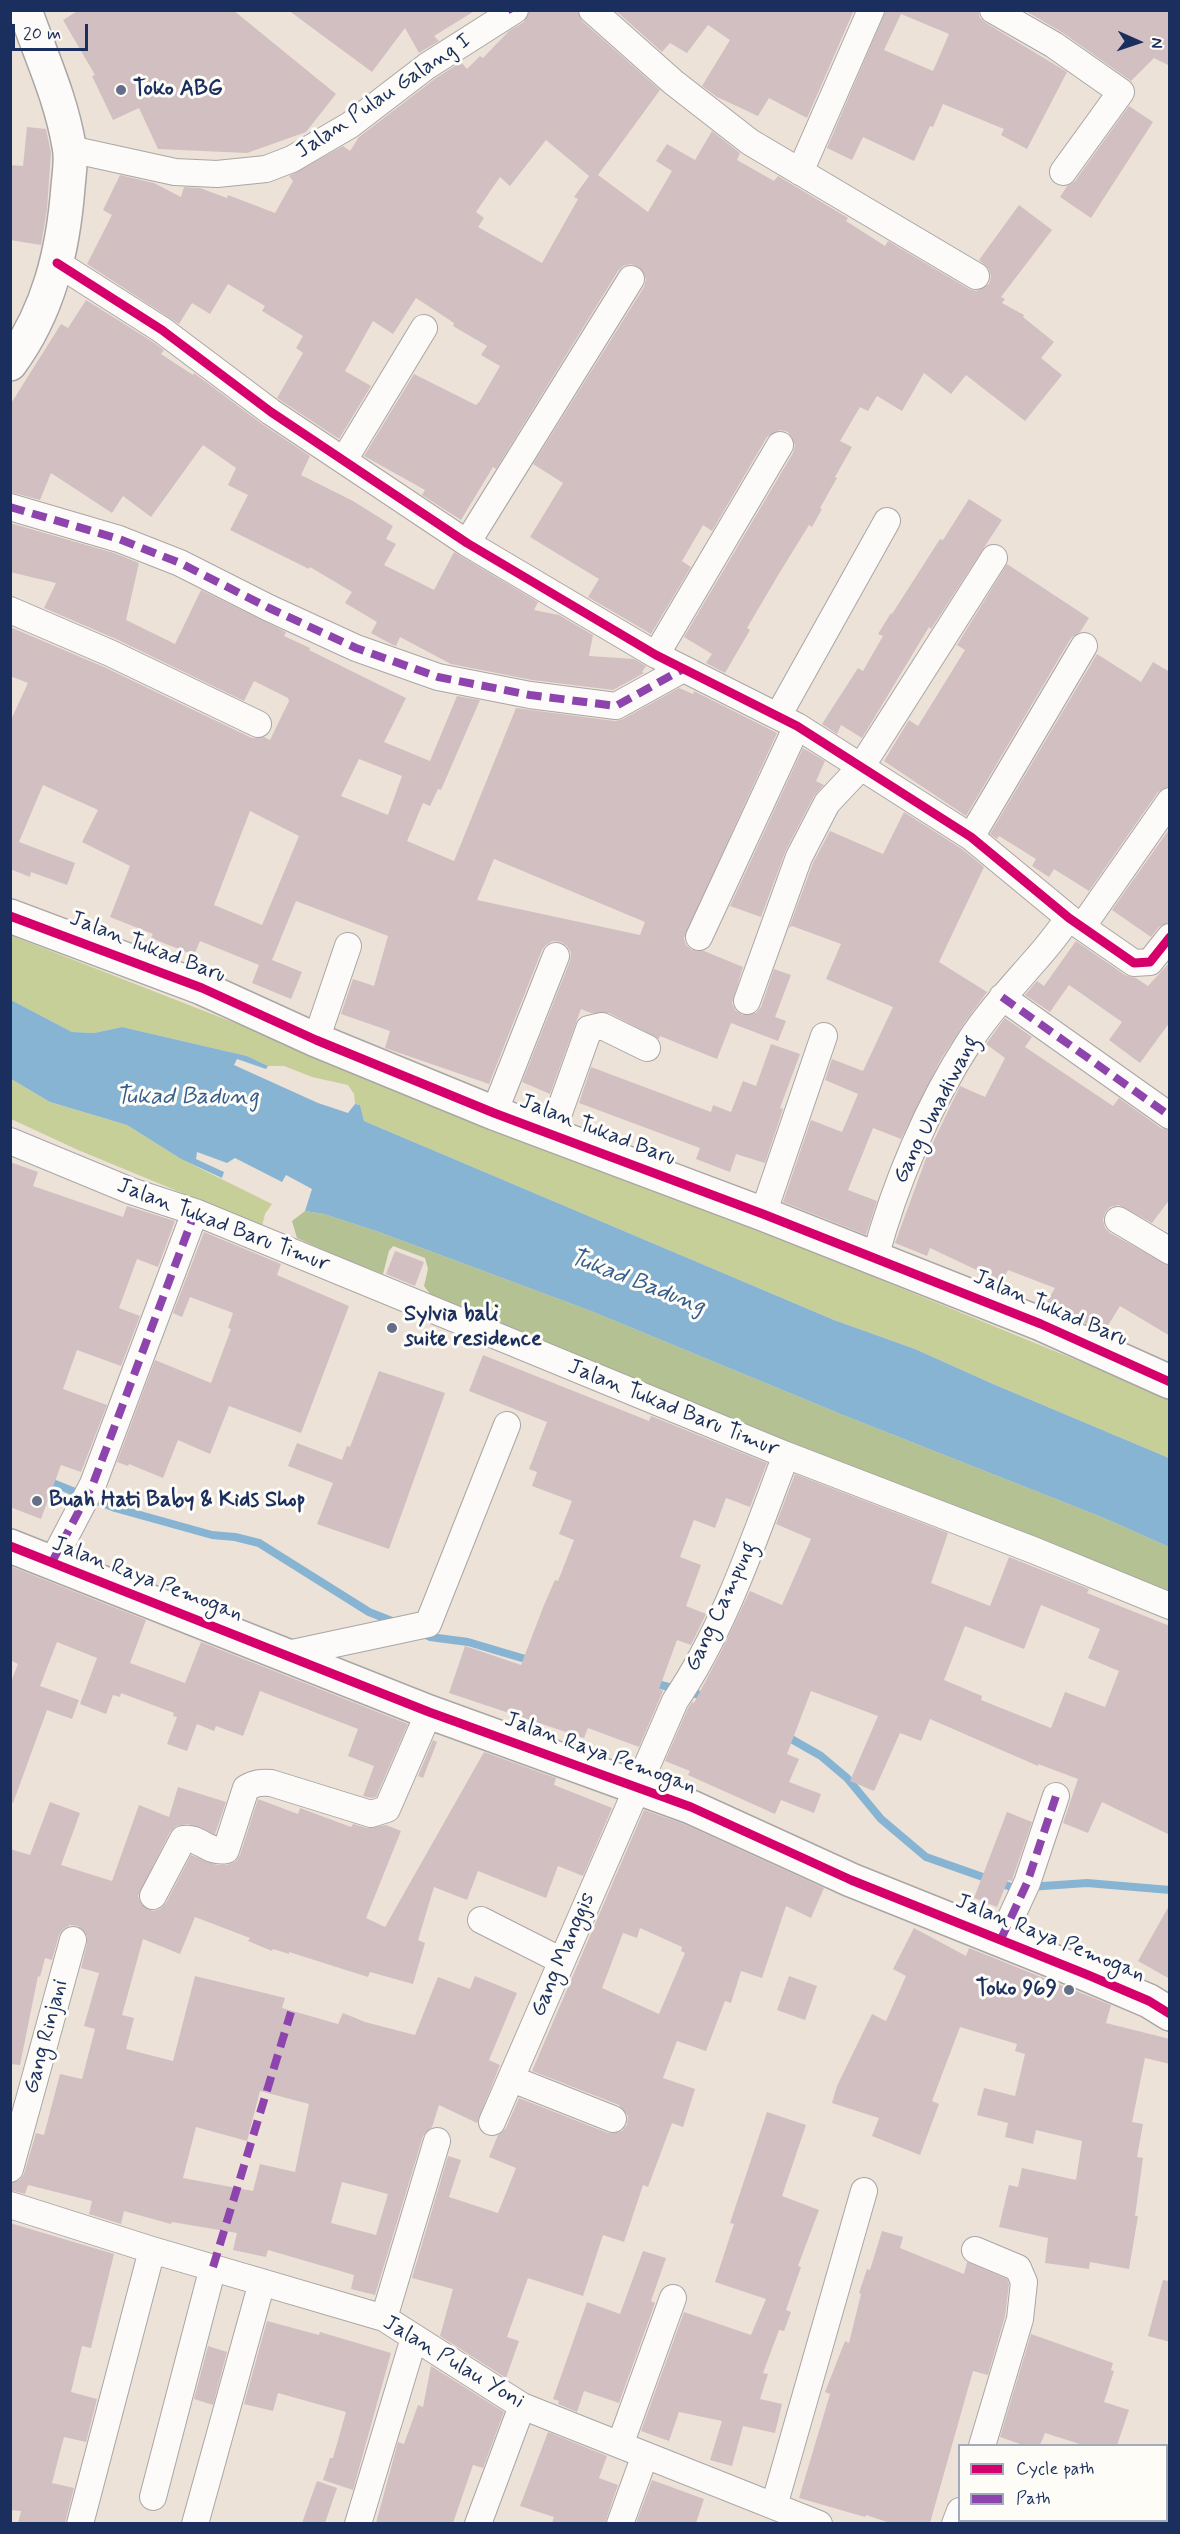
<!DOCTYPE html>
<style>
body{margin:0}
#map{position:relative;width:1180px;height:2534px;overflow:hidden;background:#ede2d7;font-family:Mynerve,sans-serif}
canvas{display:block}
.frame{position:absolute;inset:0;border:12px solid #1b2f5e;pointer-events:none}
.legend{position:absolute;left:958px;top:2444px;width:210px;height:78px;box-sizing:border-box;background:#fdfcf7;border:2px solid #a3aaba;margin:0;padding:8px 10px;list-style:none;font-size:18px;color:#1b2f5e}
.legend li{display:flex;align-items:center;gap:12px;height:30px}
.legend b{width:30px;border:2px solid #a3aaba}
.north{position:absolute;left:1108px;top:12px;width:60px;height:60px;-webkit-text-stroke:4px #fdfcf7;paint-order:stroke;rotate:93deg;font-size:16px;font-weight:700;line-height:24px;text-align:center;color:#1b2f5e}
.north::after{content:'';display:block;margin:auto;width:21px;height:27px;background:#1b2f5e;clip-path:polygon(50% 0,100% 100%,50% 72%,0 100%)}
.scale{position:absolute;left:12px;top:24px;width:76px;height:27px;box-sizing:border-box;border:3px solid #1b2f5e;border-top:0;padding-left:8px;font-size:18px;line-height:21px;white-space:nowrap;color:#1b2f5e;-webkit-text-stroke:4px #fdfcf7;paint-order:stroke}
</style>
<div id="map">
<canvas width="1180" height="2534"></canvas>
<div class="frame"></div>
<ul class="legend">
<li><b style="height:8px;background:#d6006c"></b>Cycle path</li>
<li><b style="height:8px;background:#8e44ad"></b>Path</li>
</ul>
<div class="north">N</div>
<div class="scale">20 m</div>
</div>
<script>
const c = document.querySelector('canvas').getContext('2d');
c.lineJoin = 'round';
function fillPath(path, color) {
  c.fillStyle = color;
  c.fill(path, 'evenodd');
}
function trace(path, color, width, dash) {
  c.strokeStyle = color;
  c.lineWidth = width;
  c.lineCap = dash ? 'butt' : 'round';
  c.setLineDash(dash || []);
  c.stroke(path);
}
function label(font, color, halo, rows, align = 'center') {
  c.font = font + ' Mynerve,sans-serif';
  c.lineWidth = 6;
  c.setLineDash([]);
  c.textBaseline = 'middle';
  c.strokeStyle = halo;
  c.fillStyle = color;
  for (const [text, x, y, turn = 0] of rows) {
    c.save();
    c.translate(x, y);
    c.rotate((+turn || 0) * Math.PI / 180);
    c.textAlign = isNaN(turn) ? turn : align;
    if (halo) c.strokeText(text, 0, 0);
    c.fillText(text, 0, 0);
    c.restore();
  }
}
const green = new Path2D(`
 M10,935l657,257 502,206v60l-176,-74 -78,-35 -81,-29 -470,-199 -4,-16 -5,-1 -1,-10 -6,-9 -36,-8 -28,-11h-16l-21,-10 -125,-29 -28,6 -22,-1 -61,-32z
 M11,1079l39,23 77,23 54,34 91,45 -7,10 -3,12 -184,-76 -67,-31z`);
const forest = new Path2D(`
 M305,1211l19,3 55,18 212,79 252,104 261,103 65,29v52l-735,-300 -10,-13 4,-17 -3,-11 -32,-12 -4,5 -6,23 -40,-15 -46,-21 -5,-17z`);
const water = new Path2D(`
 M11,1000l61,32 22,1 28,-6 125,29 21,10 -2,3 -29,-10 -3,6 84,38 30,10 7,-9 5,1 4,16 470,199 81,29 78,35 176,74v89l-65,-29 -261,-103 -252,-104 -212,-79 -55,-18 -19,-3 7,-22 -26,-14 -4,7 -47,-24 -8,5 -30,-11 -1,7 28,13 -2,6 -41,-19 -54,-34 -77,-23 -39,-23z`);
const stream = new Path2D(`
 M45,1480l70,28 97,27 23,2 24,6 110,69 28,11
 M422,1633l8,4 38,5 64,19
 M653,1683l55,14
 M786,1736l35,20 26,22 34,41 45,38 88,31 73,-5 83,7`);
const building = new Path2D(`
 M79,10h154l103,84 -30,38 -59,21 -89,-4 -19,-41 -26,12 -21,-44 3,-1 -32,-55z
 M288,10h188l-42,26 5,5 -20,12 -14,-25 -33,44z
 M530,10h47l5,11 78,69 -62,85 50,37 24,-41 -16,-10 11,-17 28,16 17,-29 28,22 -3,7 37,21 4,-5 70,42 -2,3 39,25 3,-5 81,48 7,2 13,-7 2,-7 -2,-8 -10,-9 40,-55 33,25 -51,67 4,2 -3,4 22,12 -1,2 31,25 -13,16 21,17 -37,46 -59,-46 -15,19 -27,-21 -22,38 -25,-15 -9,15 -8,-4 -20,34 12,6 -17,30 2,1 -17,30 2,1 -10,18 -3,-2 -32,52 -30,51 3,2 -25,43 -19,-10 6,-9 -28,-17 109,-184 2,-8 -7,-13 -8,-2 -13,7 -55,94 -9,-6 -21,36 9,6 -40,67 -63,-37 11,-18 -69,-42 33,-54 -30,-19 111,-177 2,-8 -7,-12 -8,-3 -8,2 -5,5 -122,198 -3,-2 -32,53 -39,-25 3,-5 -61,-34 50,-82 62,31 4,-4 20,-35 -19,-11 6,-9 -34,-20 1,-3 -38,-25 -23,36 -20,-13 -28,50 26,15 -32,53 -62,-41 26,-45 -7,-5 7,-12 -41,-25 3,-5 -37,-22 -18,30 -18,-11 -13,21 -92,-60 25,-49 -9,-5 17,-35 34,8 27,14 3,-10 16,1 27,10 1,-3 47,18 18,-32 -4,-5 54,-30 7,5 9,-14 77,-59 25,-16 6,7 13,-13 3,2 26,-27 15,-9zM546,140l43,36 -15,21 4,2 -36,64 -64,-36 6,-9 -8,-6 24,-35 10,9z
 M615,10h239l-47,108 -38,-20 -11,18 -41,-19 -15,-11 28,-46 -22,-15 -21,28 -17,-10 -8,9z
 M886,10h92l2,8 6,5 81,49 -40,77 -26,-14 3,-6 -61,-25 -10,23 -3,-1 -16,35 -51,-24 -11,23 -25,-12zM901,14l48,20 -16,37 -49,-21z
 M1024,10h146v56l-16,-8 -23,23 -68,-48z
 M1129,106l24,16 -62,96 -31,-21 7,-11 8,-5z
 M27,127l19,2 5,24 -4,56 -6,36 -31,-5v-75l13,1z
 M86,300l67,42 11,8 -3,4 32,21 1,-2 68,51 48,32 -9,19 52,26 40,25 -7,13 10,5 -12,21 50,25 20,-38 84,50 -4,8 25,5 34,20 -4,21 45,3 12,7 -4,6 2,1 -31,17 -81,-10 -81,-16 -51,-27 -4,9 -3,-1 -22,-12 6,-11 -32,-19 7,-11 -42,-25 -1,2 -79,-39 18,-35 -20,-10 8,-17 -33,-23 -52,72 -28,-21 -11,17 -61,-40 -11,27 -30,-8v-87l51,-81 7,4z
 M969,499l33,21 -71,109 -2,-2 -67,111 -21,-13 -4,9 -15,-10 36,-56 5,3 20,-35 -5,-2 13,-21 1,1 48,-75 3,1z
 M10,523l104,30 25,10 -13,57 49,24 26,-54 85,42 -2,4 26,12 -1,2 97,48 -22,44 46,19 27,-65 23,4 -39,90 -3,-1 -8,17 -7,-3 -16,38 47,20 62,-153 99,13 8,-2 56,-31 14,6 1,-3 83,42 -93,205 2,7 6,5 12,1 39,16 -11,36 3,7 7,5 14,-2 5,-6 13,-38 17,6 -16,42 11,4 -8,20 -47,-18 -14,36 -57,-23 -1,3 -50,-26h-18l-10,-4 -31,85 -28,-12 48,-121 1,-8 -4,-7 -6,-4 -8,-1 -7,4 -4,5 -53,134 -104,-36 5,-17 -49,-17 12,-35 21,7 14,-50 -92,-35 -24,59 30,12 -11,27 -39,-16 7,-18 -59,-24 -6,14 -43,-17 2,-4 -43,-17 20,-51 -48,-24 16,-32 -55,-25 -24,57 56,21 -8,22 -36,-13 -1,5 -20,-8v-147l18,-39 -18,-7v-49l94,40 148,71 12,-1 6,3 19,-39 -1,-3 -34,-17 -10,20 -128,-62 -72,-31 12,-25 -46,-11zM359,759l43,17 -14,39 -47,-19zM250,811l49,25 -37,89 -48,-20zM494,859l151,63 -5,13 -163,-35z
 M1007,564l82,54 -9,14 -9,6 -105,178 -82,-55 25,-41 9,6 47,-76 -8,-5z
 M1097,654l44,28 12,-20 17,10v114l-12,6 -69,99 -35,-22 -5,8 -17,-11 4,-7 -37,-23 -2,3 -7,-5z
 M803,748l22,13 -9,20 8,4 -10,11 -28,54 -25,67 -31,-11z
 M904,812l58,37 22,18 -45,95 48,30 -22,30 -24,37 -40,80 -28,-11 -25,62 29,11 -11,34 -83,-33 28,-82 31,12 16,-38 -33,-14 7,-21 31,12 30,-64 -67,-28 15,-35 -49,-18 -3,2 24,-65 17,-32 53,23z
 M1170,828v94l-11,5 -8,10 -39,-27z
 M1076,941l49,34 11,3 12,8 22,-24v60l-30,41 -31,-23 13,-18 -53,-37 -19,27 -25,-17 12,-14 7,5z
 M1005,1018l27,19 -7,10 88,59 6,-8 42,30 9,3v68l-18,24 -33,-18 -9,2 -5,6 -2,7 2,8 5,5 60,33v70l-50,-30 -16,26 -59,-27 10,-17 -47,-18 -6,12 -72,-34 -3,8 -32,-13 33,-90 32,-67 25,11 20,-39 -19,-14z
 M771,1044l29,10 -20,54 3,1 -18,54 -29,-9 -6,18 -34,-13 4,-11 -121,-45 12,-36 120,45 2,-7 18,7 12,-31 13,5z
 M10,1162l28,10 -5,14 90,31 4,-11 48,15 -17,46 -21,-8 -18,49 21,8 -19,50 -44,-16 -14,39 44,16 -26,67 -20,-7 -20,54 -31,-12z
 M204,1232l77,32 -4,11 72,31 -48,127 -72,-27 -19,48 -32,-14 -15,38 -34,-14 -1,2 -11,-4 38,-102 56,23 20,-54 -3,-1 5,-15 -43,-16 -8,20 -9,-4z
 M395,1251l29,11 -9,24 -29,-12z
 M483,1355l166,66 2,-5 116,47 -17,44 -24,-9 -11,30 -21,-8 -14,37 21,8 -15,41 20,8 -15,31 -14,-5 -18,49 4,2 -24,56 -51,-19 -4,10 -135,-45 16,-47 56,19 23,-60 11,-25 3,1 16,-41 -15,-6 13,-33 -40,-15 5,-14 -8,-3 18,-47 -78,-31z
 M379,1371l66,22 -56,156 -72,-25 16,-41 -45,-17 9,-23 45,17 5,-14 3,1z
 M795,1474l153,59 -17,50 59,23 19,-49 80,32 -2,4 83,33v209l-68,-33 -14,31 -25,-10 15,-44 -40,-15v2l-108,-47 -9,22 -21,-8 -26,58 -24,-10 28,-65 -67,-25 -24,63 12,5 -10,23 32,12 -7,19 -33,-13 -6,14 -87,-39 2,-4 -25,-10 23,-53 4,-6 2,1 28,-53 28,-59 32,14 29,-66 -35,-15zM1041,1605l59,24 -12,29 31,13 -14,36 -40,-15 -14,36 -70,-28 1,-4 -38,-16 21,-54 59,23z
 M10,1566l136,54 -16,43 55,20 16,-41 207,82 -32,73 -5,1 -8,-2 11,-30 -26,-10 10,-27 -98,-38 -17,45 -27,-10 -2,5 -17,-7 -10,27 -20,-7 10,-27 -4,-1 1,-3 -53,-20 -1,4 -7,-2 -7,19 -26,-10 17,-46 -40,-16 -17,44 39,14 -7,19 -25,-9 -34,93 -3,-1v-118l8,-20 -8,-4z
 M433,1740l4,2 -14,36 -5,-2z
 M484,1752l72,26 -2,7 58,23 -29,68 -25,-10 -12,32 -68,-27 -11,29 -33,-13 -16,53 7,3 -12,41 -43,-12 -2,5 -79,-25v2l-16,-5 -1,2 -24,-10 2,-3 -55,-21 -15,37 -37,-15 -21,76 12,3 -8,31 47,12 22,-85 90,22 -3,10 56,16 5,-11 22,9 50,13 23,-58 32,12 5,-13 42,17 -28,67 11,5 -23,58 -38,-18 -7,22 -9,9 -48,159 -24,-6 3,-14 -86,-25 -2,7 -33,-7 4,-17 -65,-11 -1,2 -47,-13 -3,13 -32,-10 3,-13 -64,-16 -3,9 -15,-4v-6l10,-4 4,-6 12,-41 8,2 16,-61 22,5 13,-50 -11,-3 15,-53 -18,-5 6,-24v-8l-9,-10 -8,-1 -7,4 -4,6 -7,25 -7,-2 -5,19 -2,-1 -18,89 -10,-1v-215l20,6 20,-53 30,11 -19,52 51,16 27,-76 30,12 9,-30 48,15 -11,32 -27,-10 -12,2 -6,6 -32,64 3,8 12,7 7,-2 6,-6 25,-48 26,10h10l9,-4 4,-6 18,-56 40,15 2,-6 51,19 2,-3 14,4 19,-3 15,6 -35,87 19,9zM260,2091l49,13 -14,68 -35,-8 -7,27 -70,-13 13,-51 51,14zM342,2182l46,12 -12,41 -45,-12z
 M644,1810l40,14 140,64 -13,30 -25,-12 -24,72 -21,-7 -10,32 -6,-2 -19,50 -29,-10 -14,37 32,11 -12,38 -11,-4 -24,64 -5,-2 -19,57 -21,-7 -20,61 -55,-18 -21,59 12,4 -13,37 -66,-42 13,-47 -41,-11 36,-122 13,4 -12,37 49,16 18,-45 -27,-11 9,-22 8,-7 13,-30 89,35 14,-2 5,-6 1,-9 -9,-11 -87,-34zM640,1928l42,19 -1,4 4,2 -26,61 -57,-26 21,-55 14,5z
 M1007,1812l25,10 -19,55 -1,4 -4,-1 -11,27 -23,-9z
 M1170,1904v75l-32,-18z
 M914,1928l52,28 3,-8 142,57 -5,18 64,16v25l-25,-6 -13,64 11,2 -6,33 6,1 -8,58h3l-9,53 -39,-7 -1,7 -44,-6 3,-25 -49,-11 10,-42 9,2 4,-19 54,12 6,-39 -46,-11 -3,14 -28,-7 3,-14 -31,-8 7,-27 31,8 10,-42 -10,-3 2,-7 -57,-17 -28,74 7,3 -19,51 -48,-19 7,-18 -47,-15 5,-17 35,-72 14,7 20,-45 -13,-7z
 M789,1976l28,10 -12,34 -28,-10z
 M767,2112l39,13 -24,71 37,14 -21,56 3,1 -15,43 5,2 -7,19 -5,-1 -16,43 5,1 -8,25 22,5 -7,29 -32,-7 -11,40 -22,-6 12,-39 -43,-9 -10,29 -28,-10 43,-119 67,23 15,-36 -51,-17 19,-58 -4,-1z
 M10,2223l104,31 -23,94 -9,-2 -11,46 26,7 -11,43 -22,-5 -12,46 22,5 -9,35h-47l3,-12 -11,-1z
 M882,2231l21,6 -3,11 64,26 3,-12 40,17 2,5 -4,32 -17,59 -15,-4 -43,152h-40l-24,-8 -1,2 -66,-19 31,-104 -5,-2 20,-51 4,2 12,-49 -2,-1 8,-24 3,1z
 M643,2251l23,7 -15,43 4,2 -36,100 -35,-12 -7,21 -19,-8 1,-3 -6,-2 34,-97 33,12z
 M1163,2280l7,1v61l-22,-6z
 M267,2321l52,14 1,-3 71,21 -38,137 -30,-10 7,-22h3l13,-46 -68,-19 -5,18 -29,-7z
 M1031,2334l82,29 -2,7 3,1 -10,31 25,8 -12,35h-34l-38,-12 -5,12h-17l-23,-8z
 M208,2346l19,6 -14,53 -19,-6z
 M431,2366l73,46 -21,56 -10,-3 -20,58h-77l22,-81 6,2 14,-39 5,2z
 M548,2432l59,24 -8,22 19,7 -13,38h-53l2,-6 -34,-11z
 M652,2480l52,19 -8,24h-60z
 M317,2481l20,7 -12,35h-23z`);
const street = new Path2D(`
 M592,10l81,72 77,60 226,134
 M993,10l61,35 67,47 -58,80
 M70,149l105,23 42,2 49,-5 26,-10 58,-34 77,-59 88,-56
 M800,172l71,-162
 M57,263l105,67 109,82 196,131 189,112 141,71 174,111 98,81 65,45 16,-1 20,-25
 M344,460l80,-132
 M10,507l109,32 61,24 89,45 87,40 82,29 92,18 86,11 67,-37
 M467,543l164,-264
 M10,610l100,43 148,71
 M656,655l124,-210
 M778,716l109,-195
 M971,837l113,-191
 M1082,927l88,-126
 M699,937l98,-211
 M1002,997l168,119
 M747,1001l52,-144 28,-54 34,-36 133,-209
 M316,1040l32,-94
 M494,1113l62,-157
 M551,1135l38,-106 13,-3 45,22
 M10,1141l121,50 64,21 591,243 247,95 137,56
 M763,1214l61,-178
 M1118,1220l52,31
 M875,1258c19,-72 53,-153 94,-216 20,-31 45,-57 69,-85 11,-12 21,-26 31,-39
 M51,1564l42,-80 102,-272
 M283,1655l145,-31 79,-199
 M153,1896l30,-57c16,-3 26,15 43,11l20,-62c9,-5 15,-6 25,-5l100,31 16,-5 42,-97
 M481,1920l79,40
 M1001,1939l26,-56 29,-87
 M512,2079l101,40
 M492,2122l183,-421c50,-74 79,-162 111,-246
 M10,2169l63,-229
 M10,2205l142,45 232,68 138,88 297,118
 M975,2250l43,18 6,14 -4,37 -38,127
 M384,2318l53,-177
 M620,2445l53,-147
 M153,2497l60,-230
 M774,2506l90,-315
 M80,2524l72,-274
 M195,2524l67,-242
 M358,2524l56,-186
 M478,2524l44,-118
 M620,2524l25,-69
 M955,2524l5,-13`);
const secondary = new Path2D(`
 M10,364c39,-53 53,-113 58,-177 1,-13 4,-28 1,-41 -8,-48 -28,-90 -44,-136
 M10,916l192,72 114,52 178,73 269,101 278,110 129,58
 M10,1546l419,166 262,95 160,73 237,95 61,26 21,13
 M1166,2498l4,-8
 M1158,2524l1,-4`);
const quiet = new Path2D(`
 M512,10l1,2
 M10,507l109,32 61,24 89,45 87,40 82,29 92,18 86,11 67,-37
 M1002,997l168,119
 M51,1564l42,-80 102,-272
 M1001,1939l26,-56 29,-87
 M213,2267l78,-255`);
const cycleway = new Path2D(`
 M57,263l105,67 109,82 196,131 189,112 141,71 174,111 98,81 65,45 16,-1 20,-25
 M10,916l192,72 114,52 178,73 269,101 278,110 129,58
 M10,1546l419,166 262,95 160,73 237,95 61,26 21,13`);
const markers = [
 [121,90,6,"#646e88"],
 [392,1328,6,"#646e88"],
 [37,1501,6,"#646e88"],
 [1069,1990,6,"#646e88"]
];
const poiNames = [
 ["Toko ABG",133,90],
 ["Sylvia bali",404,1315],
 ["suite residence",404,1340],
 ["Buah Hati Baby & Kids Shop",49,1501],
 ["Toko 969",1057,1990,"right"]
];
const streetNames = [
 ["Jalan Pulau Galang I",384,97,-34],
 ["Jalan Tukad Baru",147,948,21],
 ["Gang Umadiwang",937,1110,-63],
 ["Jalan Tukad Baru",597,1131,21],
 ["Jalan Tukad Baru Timur",223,1226,21],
 ["Jalan Tukad Baru",1050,1309,23],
 ["Jalan Tukad Baru Timur",673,1409,22],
 ["Jalan Raya Pemogan",147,1580,21],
 ["Gang Campung",722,1607,-65],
 ["Jalan Raya Pemogan",600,1754,20],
 ["Jalan Raya Pemogan",1050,1939,22],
 ["Gang Manggis",564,1955,-67],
 ["Gang Rinjani",47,2037,-75],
 ["Jalan Pulau Yoni",453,2363,31]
];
const waterNames = [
 ["Tukad Badung",187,1098],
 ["Tukad Badung",637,1283,21]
];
fillPath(green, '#c6cf98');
fillPath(forest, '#b4c192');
fillPath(water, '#87b4d3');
trace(stream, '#87b4d3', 8);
fillPath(building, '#d2bfc2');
trace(street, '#a9a6a5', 28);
trace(secondary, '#a9a6a5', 36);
trace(street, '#fcfbf9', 26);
trace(secondary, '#fcfbf9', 33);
trace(quiet, '#8e44ad', 8, [15, 8]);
trace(cycleway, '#d6006c', 9);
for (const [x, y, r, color] of markers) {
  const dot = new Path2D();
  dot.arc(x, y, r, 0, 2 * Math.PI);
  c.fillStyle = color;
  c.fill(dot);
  trace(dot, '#fdfcf7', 2);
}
label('bold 22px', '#1b2f5e', '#fdfcf7', poiNames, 'left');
label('22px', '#1b2f5e', '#fdfcf7', streetNames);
label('italic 24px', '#355d8c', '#fdfcf7', waterNames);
</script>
